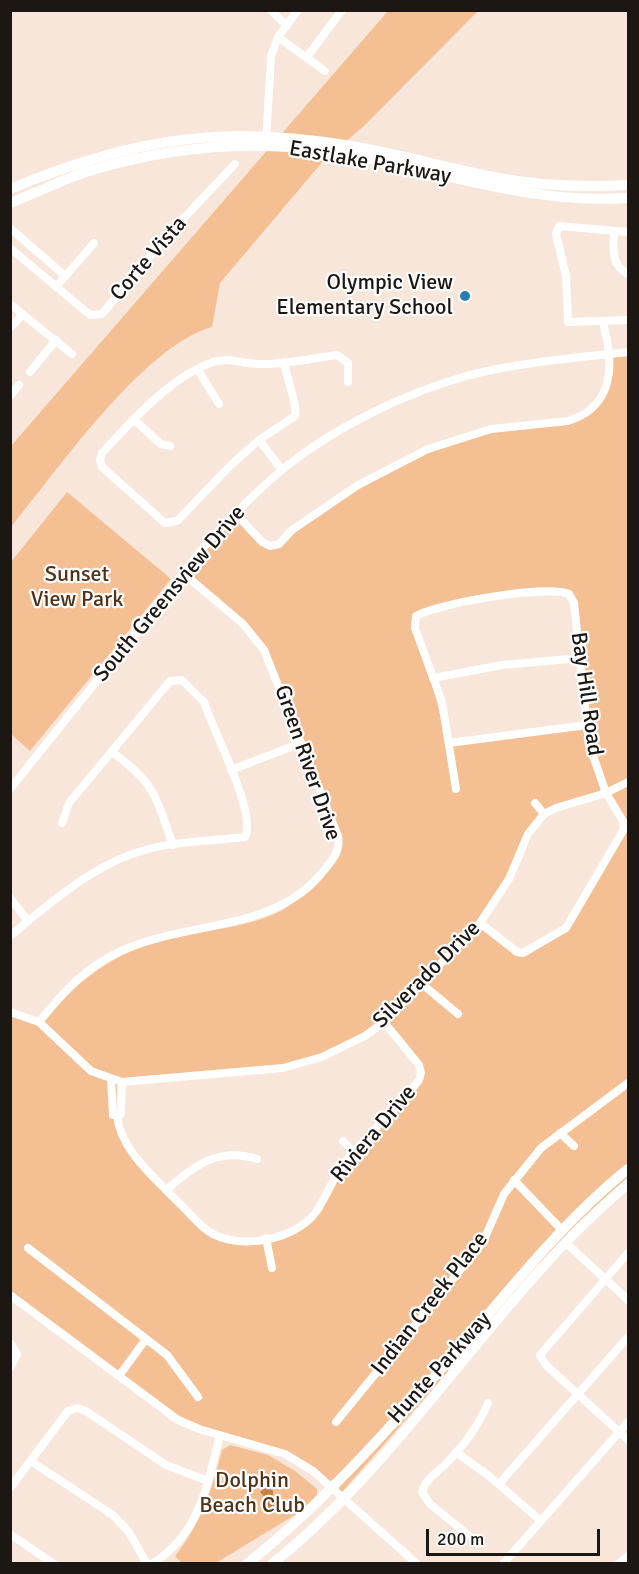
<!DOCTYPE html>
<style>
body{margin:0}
#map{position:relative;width:639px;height:1574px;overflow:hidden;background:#f7e6d9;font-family:Signika,sans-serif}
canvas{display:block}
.frame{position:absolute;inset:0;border:12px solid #1d1713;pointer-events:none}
.scale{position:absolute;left:426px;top:1529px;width:174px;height:27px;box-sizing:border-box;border:3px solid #1d1713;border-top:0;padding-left:8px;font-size:18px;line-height:21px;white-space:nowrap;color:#1d1713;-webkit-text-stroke:4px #fff;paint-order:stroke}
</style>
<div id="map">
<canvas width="639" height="1574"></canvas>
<div class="frame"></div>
<div class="scale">200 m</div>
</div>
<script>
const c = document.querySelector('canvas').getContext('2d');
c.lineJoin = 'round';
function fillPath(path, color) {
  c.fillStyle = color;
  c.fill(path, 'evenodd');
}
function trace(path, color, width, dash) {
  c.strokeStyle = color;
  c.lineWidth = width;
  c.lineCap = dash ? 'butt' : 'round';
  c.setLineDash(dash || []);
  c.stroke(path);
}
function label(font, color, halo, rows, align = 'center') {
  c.font = font + ' Signika,sans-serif';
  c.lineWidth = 4.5;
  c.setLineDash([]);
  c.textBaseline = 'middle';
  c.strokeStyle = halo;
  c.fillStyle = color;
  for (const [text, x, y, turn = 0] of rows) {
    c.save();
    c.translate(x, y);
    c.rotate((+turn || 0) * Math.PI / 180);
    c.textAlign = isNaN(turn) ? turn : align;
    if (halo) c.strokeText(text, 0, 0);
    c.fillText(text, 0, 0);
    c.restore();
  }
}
const green = new Path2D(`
 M388,11h90l-113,114 -41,35 -104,123 -8,44c-69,19 -155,144 -201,200v-81z
 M628,354v823l-58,56 -228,259 -44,-31 -102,-33 -185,-133v-280l27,10c35,-38 64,-65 113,-82 42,-15 111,-12 144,-42 16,-15 29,-37 43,-54l-65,-176 -26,-40 -64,-56 52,-59 37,30 76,-51 69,-37 41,-17 43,-10 59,-6 42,-26 5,-42zM524,593l43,3 5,9 13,122 -137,17 -33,-124 7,-5zM606,794l16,34 -64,107 -39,18 -39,-30 28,-42 34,-65zM383,1024l34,45v14l-79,90 -34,54 -37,14 -57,-6 -83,-89 -11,-33 1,-30 192,-19z
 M67,492l104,87 -141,172 -19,-17v-172z
 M230,1445l38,10 27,16 22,18v8l-14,13 -87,53h-34l-7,-7c26,-32 37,-67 47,-106z`);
const water = new Path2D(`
 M266,1486l7,5v6l4,-1 3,4v7l-4,4 -6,-2 -4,4 -4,-3 1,-6 5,-3 -8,-9z`);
const minor = new Path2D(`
 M271,10l16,16
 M278,37l47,34
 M307,57l35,-47
 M266,143l5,-87 7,-19 20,-27
 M10,228l55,48
 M628,232l-69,-6 -3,8 10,42 2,46 60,-2
 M614,233c-1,17 -3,32 14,41
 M10,248l80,67 12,-1 62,-75 71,-75
 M56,287l38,-44
 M10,304l62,50
 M603,321l3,15
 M10,328l13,-14
 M284,362c2,13 14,45 11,54l-36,24 -28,25 -54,56 -12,2 -63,-56 -2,-7 2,-7c30,-32 68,-76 111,-91 16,-5 30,2 46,2 25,1 53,-6 78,-9l11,8v19
 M198,370l21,34
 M30,372l26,-32
 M10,396l9,-11
 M133,419l28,25 9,2
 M259,440l23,30
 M235,513l27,29 8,4 9,-2 13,-14 66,-45 70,-36 63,-20 77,-8c39,-12 46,-45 39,-81
 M433,678l69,-13 79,-7
 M449,743l138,-18
 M112,752c45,33 43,44 61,93
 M231,770l70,-27
 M10,789l198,-247c24,-25 48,-51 75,-73 53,-43 122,-76 187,-94 52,-13 106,-17 158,-23
 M456,789l-14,-87 -27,-74 1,-12c23,-13 130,-31 153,-22l5,9 15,141 17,49 17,28 1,8 -58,99 -43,25 -6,-1 -37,-29
 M535,803l9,11
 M10,898l18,23
 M10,936c39,-32 85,-73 135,-86 31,-9 67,-9 100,-13 12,-25 -32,-106 -41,-135l-22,-22 -12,1 -101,122 -7,20
 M422,984l36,30
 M10,1012l29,10 52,49 31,11 161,-14 39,-11 43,-21 19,-14 96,-99 29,-44 19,-45 16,-20 12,-6 50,-15 22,-11
 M39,1022c24,-30 47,-55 82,-71 67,-31 156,-18 204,-82 8,-10 16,-19 13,-33l-74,-186 -21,-26 -60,-51
 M111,1079l2,36 8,-1 1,-32
 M117,1115c3,34 35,60 58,84 11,10 21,23 33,32 29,20 87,10 108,-19 11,-16 17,-35 30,-51 23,-28 51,-52 73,-81l2,-7 -2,-8 -35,-43
 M560,1133l14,13
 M343,1141l11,11
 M514,1180l48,50
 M166,1190c29,-25 52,-43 91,-31
 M266,1238l6,30
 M566,1243l62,57
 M28,1248l139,107 31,42
 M628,1253l-88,102 6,10 82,75
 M10,1295l168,125 21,9 86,25 28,17 104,93
 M10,1343l7,11 -7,14
 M119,1376l27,-37
 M336,1422l147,-180 21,-48 37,-46 87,-65
 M456,1452l33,24 52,45
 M32,1462l81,53 16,17 18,32
 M499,1484l129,-147
 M10,1488l58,-77 9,-3 9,3 80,54 42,16
 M10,1534l44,30
 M478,1543l-48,-39 -8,-12c3,-13 16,-20 25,-29 16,-17 32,-38 41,-60
 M152,1564c49,-32 54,-76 68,-129
 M503,1564l125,-142
 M618,1564l10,-8`);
const major = new Path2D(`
 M10,189c120,-50 213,-65 341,-43 54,9 106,25 160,34 38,6 79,7 117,5
 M10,203c26,-10 50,-22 76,-31 80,-25 164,-33 247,-20 99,16 194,53 295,46
 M247,1564c85,-68 157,-152 228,-234 48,-57 96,-115 153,-161
 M272,1564c136,-108 224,-270 356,-380`);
const markers = [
 [465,296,6,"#2b7dad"]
];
const streetNames = [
 ["Eastlake Parkway",370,163,10],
 ["Corte Vista",149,259,-49],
 ["South Greensview Drive",170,594,-50],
 ["Bay Hill Road",586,694,82],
 ["Green River Drive",307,763,71],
 ["Silverado Drive",427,975,-45],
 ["Riviera Drive",374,1134,-50],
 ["Indian Creek Place",430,1304,-52],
 ["Hunte Parkway",440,1368,-48]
];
const poiNames = [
 ["Olympic View",453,283],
 ["Elementary School",453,308]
];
const parkNames = [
 ["Sunset",77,575],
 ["View Park",77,600],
 ["Dolphin",252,1481],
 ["Beach Club",252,1506]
];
fillPath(green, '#f5bf94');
fillPath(water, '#c78246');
trace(minor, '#fff', 8);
trace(major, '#fff', 10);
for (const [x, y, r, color] of markers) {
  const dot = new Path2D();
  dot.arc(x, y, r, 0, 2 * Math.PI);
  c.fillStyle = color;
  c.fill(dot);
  trace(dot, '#fff', 2);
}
label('22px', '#1d1713', '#fff', streetNames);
label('22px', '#1d1713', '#fff', poiNames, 'right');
label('22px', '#503319', '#fff', parkNames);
</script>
